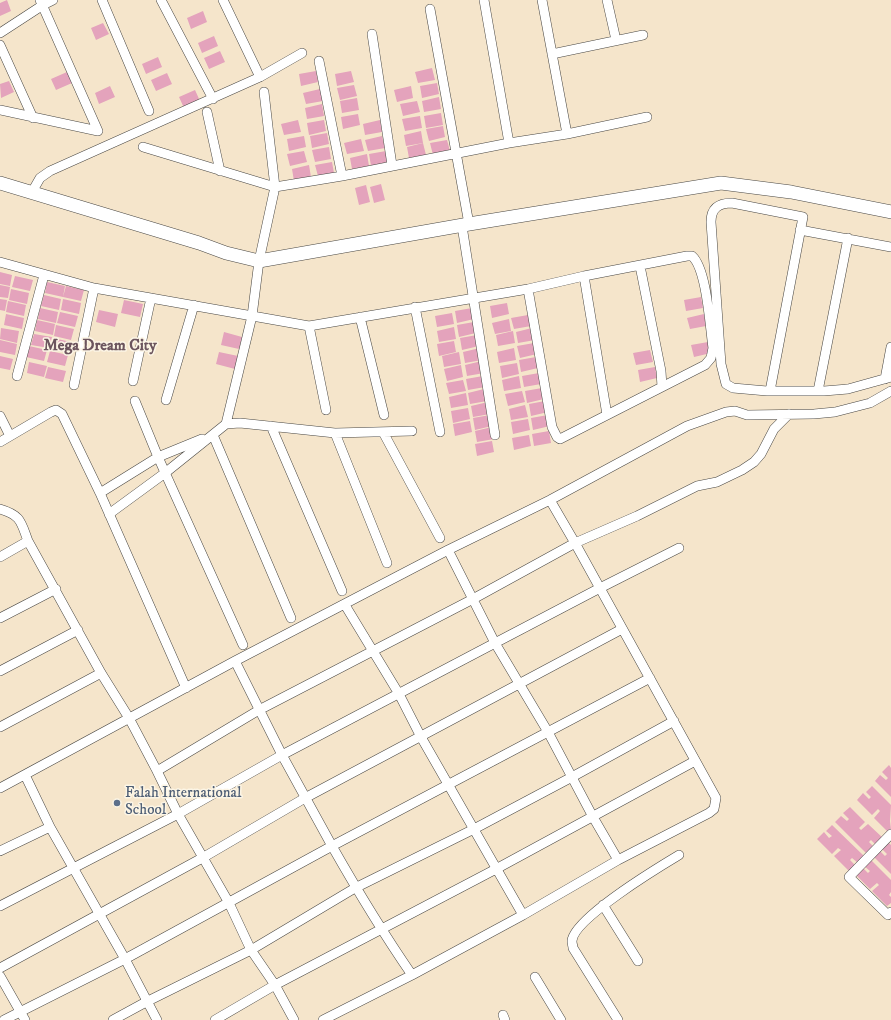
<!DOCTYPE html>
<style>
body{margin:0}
canvas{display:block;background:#f5e5cb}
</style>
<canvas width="891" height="1020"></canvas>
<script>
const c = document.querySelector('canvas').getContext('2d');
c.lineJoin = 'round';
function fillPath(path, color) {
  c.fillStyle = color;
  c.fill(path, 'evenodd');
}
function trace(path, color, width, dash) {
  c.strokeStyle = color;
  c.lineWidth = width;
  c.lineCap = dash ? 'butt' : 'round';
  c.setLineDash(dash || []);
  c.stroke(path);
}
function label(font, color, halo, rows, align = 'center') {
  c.font = font + ' "IM FELL DW Pica",serif';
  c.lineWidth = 3;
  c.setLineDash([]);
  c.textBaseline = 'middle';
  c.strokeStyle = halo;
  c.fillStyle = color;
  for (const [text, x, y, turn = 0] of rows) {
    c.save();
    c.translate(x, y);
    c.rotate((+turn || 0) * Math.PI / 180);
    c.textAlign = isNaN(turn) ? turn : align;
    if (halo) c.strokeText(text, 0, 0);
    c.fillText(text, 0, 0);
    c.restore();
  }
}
const building = new Path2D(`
 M7,0l4,11 -11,5v-13z
 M203,11l4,11 -16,7 -4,-11z
 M103,23l6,11 -13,6 -5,-12z
 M214,36l4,10 -16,7 -4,-10z
 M220,51l5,11 -16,7 -5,-11z
 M158,57l4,10 -16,7 -4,-10z
 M432,68l3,12 -17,3 -3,-11z
 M316,71l2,11 -17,4 -2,-12z
 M351,71l3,11 -17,4 -2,-12z
 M67,72l5,11 -16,7 -5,-11z
 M167,73l5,11 -16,7 -5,-11z
 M9,81l5,11 -13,6 -1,-14z
 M437,83l2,11 -17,4 -2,-12z
 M354,85l3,11 -17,4 -3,-12z
 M110,86l5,11 -16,7 -4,-11z
 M411,86l2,12 -16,4 -3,-12z
 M320,89l3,12 -17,3 -3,-11z
 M195,90l5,11 -16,7 -5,-11z
 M439,97l2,12 -17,3 -2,-11z
 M357,98l2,12 -17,3 -2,-12z
 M417,101l3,11 -17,4 -3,-12z
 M322,104l2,12 -17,3 -2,-11z
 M441,113l2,12 -17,3 -2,-12z
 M358,114l2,11 -17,4 -2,-12z
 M420,116l2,12 -17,3 -3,-12z
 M298,120l3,12 -17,3 -3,-11z
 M324,120l2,11 -17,4 -2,-12z
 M380,120l2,12 -17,3 -2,-11z
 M443,126l2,11 -16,4 -3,-12z
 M421,131l2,12 -17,3 -2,-11z
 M327,133l2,11 -17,4 -2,-12z
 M304,136l2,11 -17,4 -2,-12z
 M382,136l3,12 -17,3 -3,-11z
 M361,139l3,12 -17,3 -3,-11z
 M447,140l3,11 -17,4 -3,-12z
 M423,143l3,12 -17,3 -2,-11z
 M329,147l2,12 -16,3 -3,-12z
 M304,151l3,11 -17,4 -3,-12z
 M386,151l2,11 -17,4 -2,-12z
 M367,154l2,12 -17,3 -2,-11z
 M332,162l2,11 -16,3 -3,-11z
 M309,165l2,12 -17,4 -2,-12z
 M381,184l4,16 -11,3 -4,-16z
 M366,185l4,17 -11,3 -4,-17z
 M0,272l12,3 -2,11 -10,-2z
 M15,276l18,4 -3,11 -18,-4z
 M47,282l18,4 -2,11 -18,-4z
 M0,285l10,2 -2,11 -8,-1z
 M66,286l18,4 -3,11 -18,-4z
 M11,289l18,4 -2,11 -18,-4z
 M44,295l17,4 -2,11 -18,-4z
 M701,297l2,11 -17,3 -2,-11z
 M0,299l7,1 -2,11 -5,-1z
 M63,299l18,4 -2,11 -18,-4z
 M124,300l19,4 -3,13 -19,-4z
 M8,301l18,4 -2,11 -18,-4z
 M507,303l2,11 -17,4 -2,-12z
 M40,308l18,4 -2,11 -18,-4z
 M472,308l2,11 -17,4 -2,-12z
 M99,310l19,4 -3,13 -19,-5z
 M60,312l18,4 -3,11 -18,-4z
 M452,313l2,11 -17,3 -2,-11z
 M6,314l18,4 -2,11 -18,-4z
 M704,314l2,12 -16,3 -3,-11z
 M528,315l3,11 -17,3 -3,-11z
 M509,319l2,12 -16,3 -3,-11z
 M37,320l18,4 -2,11 -18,-4z
 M474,322l2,11 -17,4 -2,-12z
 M56,325l18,4 -3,11 -17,-4z
 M454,327l2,12 -17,3 -2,-11z
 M1,328l18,3 -2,12 -17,-4z
 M532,328l3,12 -17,3 -2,-11z
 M513,331l2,12 -17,3 -2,-11z
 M224,332l18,5 -3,12 -18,-4z
 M34,334l18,3 -3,11 -18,-3z
 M477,335l2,11 -17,4 -2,-12z
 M53,338l18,4 -2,11 -18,-4z
 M0,340l17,4 -2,11 -15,-3z
 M454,341l2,11 -17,4 -2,-12z
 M708,342l3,11 -17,4 -3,-12z
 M534,343l3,11 -17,4 -3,-12z
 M29,346l18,4 -3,11 -18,-4z
 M480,348l2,12 -17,3 -2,-11z
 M514,348l2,12 -17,3 -2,-11z
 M650,350l3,12 -17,3 -3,-12z
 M50,351l18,4 -3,11 -18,-4z
 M219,352l19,4 -3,13 -19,-5z
 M459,352l2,12 -17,3 -2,-11z
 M0,356l13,3 -3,11 -10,-2z
 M536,357l2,11 -17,4 -2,-12z
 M482,361l2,12 -17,3 -2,-11z
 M29,362l18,4 -3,11 -17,-4z
 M517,363l2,11 -17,4 -2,-12z
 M461,365l2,12 -16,4 -3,-12z
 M48,367l18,4 -3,11 -18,-4z
 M655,367l2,11 -17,4 -2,-12z
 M539,373l2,11 -17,3 -2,-11z
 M483,376l2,11 -17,3 -2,-11z
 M519,376l2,12 -17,3 -2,-11z
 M463,380l3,11 -17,3 -3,-11z
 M542,388l2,11 -17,4 -2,-12z
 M484,389l3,12 -17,3 -2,-11z
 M522,391l3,11 -17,4 -3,-12z
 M466,393l2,12 -17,3 -2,-11z
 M545,401l3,11 -17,4 -2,-12z
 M488,402l2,12 -17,3 -2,-11z
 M525,405l3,12 -17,3 -2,-11z
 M468,408l2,11 -17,4 -2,-12z
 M490,415l2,11 -17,4 -2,-12z
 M548,415l2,11 -17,4 -2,-12z
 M528,419l2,11 -17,4 -2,-12z
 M470,421l2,11 -17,4 -2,-12z
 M492,427l2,12 -17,3 -2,-11z
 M549,431l2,12 -17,3 -2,-12z
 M529,435l2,11 -17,4 -2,-12z
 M492,441l2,11 -17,4 -2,-12z
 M889,765l2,3v29l-16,-16 5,-6 6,5 2,-2 -6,-6z
 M872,786l19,19 -1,16 1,9 -2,3 -15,-15 6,-7 -2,-2 -6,6 -15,-15 6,-7 6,6 2,-2 -5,-5z
 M850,807l15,15 -6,6 2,2 7,-6 15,14 -7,7 -5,-5 -2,2 5,5 -7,7 -32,-32 6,-6 6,5 2,-2 -6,-6z
 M832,825l32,31 -6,7 -6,-5 -2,2 5,5 -6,6 -15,-15 7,-6 -3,-2 -6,6 -15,-15 7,-7 5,6 3,-2 -6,-5z
 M888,842l3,3v29l-17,-17 6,-6 5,5 2,-2 -6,-6z
 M870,859l21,21v12l-2,3 2,2v6l-4,3 -15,-15 7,-6 -2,-2 -7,6 -15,-15 7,-7 6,6 2,-2 -6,-5z`);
const street = new Path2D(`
 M40,0l58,131
 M102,0l47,111
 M161,0l52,99
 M223,0l37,77
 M484,0l25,143
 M542,0l25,134
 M607,0l9,40
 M430,9l39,215
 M0,33l43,-28 10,-5
 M372,34l20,131
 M0,45l33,73
 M552,54l91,-19
 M319,61l23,115
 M0,110l98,21
 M207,112l13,59
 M143,147l132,40 67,-11 167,-33 58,-9 80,-17
 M32,192l8,-14 10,-7 210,-94 42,-24
 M462,226l33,209
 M800,230l91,17
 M0,262l94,26 215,38 219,-37 56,-13 103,-20h5c15,13 18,72 21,92l-2,10 -6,7 -145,74 -3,-2 -5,-10 -24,-138
 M640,266l21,105 1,16
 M584,276l23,139
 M415,307l25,125
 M360,317l24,98
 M309,326l17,84
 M17,376l27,-101
 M885,379l6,-32
 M133,381l18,-83
 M74,385l20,-97
 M770,391l33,-174 -71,-14c-13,0 -21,5 -21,19l10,142 5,20 7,4 34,3h57l24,-2 43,-12
 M818,391l30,-153
 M166,400l28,-95
 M135,401l23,56 85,188
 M0,416l10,20
 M226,424l14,-1 95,10 77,-2
 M271,426l71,165
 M383,432l57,106
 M335,433l52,130
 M213,435l78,183
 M0,442l51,-30 5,-2 6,4 38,79 86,195
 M100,493l58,-36 44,-18
 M0,509c21,6 21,13 28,32l73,132 28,45 28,53 21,43 51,89 22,47 24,35 19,35
 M109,514l56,-41 61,-49 26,-108 7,-55 16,-74 -11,-95
 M0,557l28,-16
 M345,605l54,89 22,43 102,178
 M0,618l56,-29
 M0,671l78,-41
 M0,727l101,-54
 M157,771l102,-61 214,-111 102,-56 62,-27 60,-30 20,-4 25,-12 12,-8 7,-8 13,-25 15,-15
 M25,775l25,52 75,132 32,61
 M0,788l235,-127 213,-111 102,-50 137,-74 39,-14 9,-1 12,4 67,-1 21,-2 35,-9 21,-12
 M891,834l-42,43 39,38 3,-3
 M0,851l50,-24
 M618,860l-25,-43 -45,-85 -53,-89 105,-55 79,-40
 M603,905l35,56
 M0,906l178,-92 104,-59 213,-112 -47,-93
 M0,968l204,-111 101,-59 317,-169
 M412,975c-29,-42 -55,-85 -80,-129l318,-168
 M0,976l25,44
 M535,977l26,43
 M503,1015l2,5
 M4,1020l121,-61 207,-113 -50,-91 -47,-94
 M113,1020l33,-18 105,-52 104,-62 119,-59 98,-52 102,-56
 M215,1020l60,-35 221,-116 199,-108
 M323,1020l89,-45 111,-60 95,-55 91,-47 5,-4 2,-11 -141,-255 -25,-43
 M618,1020l-45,-72c0,-2 -1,-4 -1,-7 1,-22 87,-74 107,-86`);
const secondary = new Path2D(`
 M0,183l199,60 27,10 33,8 210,-37 252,-41 70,9 100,20`);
const markers = [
 [117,803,4,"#5c6f8a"]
];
const serviceNames = [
 ["Falah International",125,794],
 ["School",125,811]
];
const neighbourhoodNames = [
 ["Mega Dream City",100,347]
];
fillPath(building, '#e4a3bc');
trace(street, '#494743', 10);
trace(secondary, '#494743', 14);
trace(street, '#fff', 9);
trace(secondary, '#fff', 13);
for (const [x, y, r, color] of markers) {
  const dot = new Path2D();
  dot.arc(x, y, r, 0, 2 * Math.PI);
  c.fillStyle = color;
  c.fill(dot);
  trace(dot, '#fcf5e5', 1.5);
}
label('15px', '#4e5e75', '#fcf5e5', serviceNames, 'left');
label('bold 16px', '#6c555e', '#fcf5e5', neighbourhoodNames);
</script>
